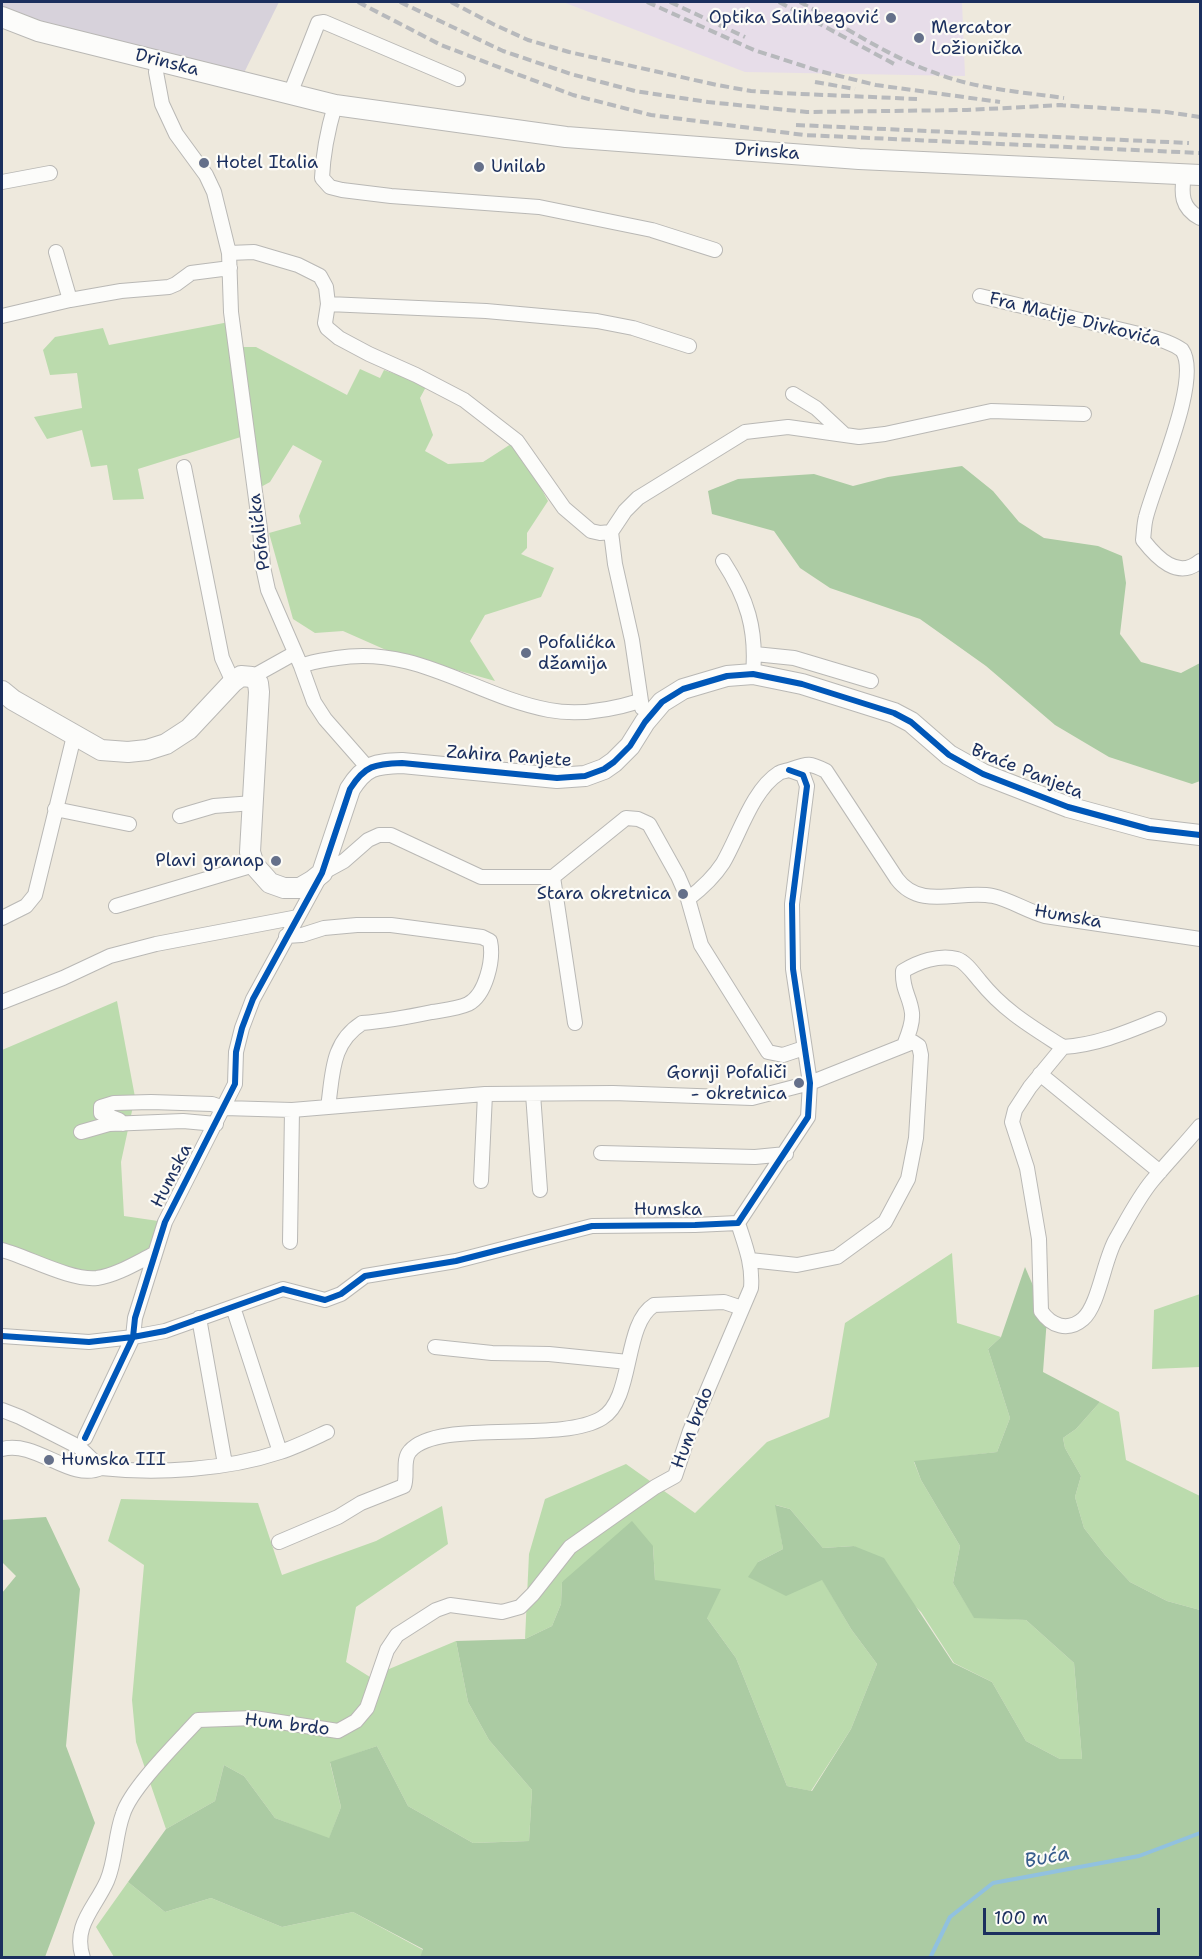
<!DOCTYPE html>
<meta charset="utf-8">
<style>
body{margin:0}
#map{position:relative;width:1202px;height:1959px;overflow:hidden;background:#eee9dd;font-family:"Shantell Sans",sans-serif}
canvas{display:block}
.frame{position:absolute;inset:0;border:3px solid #1b2f5e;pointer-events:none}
.scale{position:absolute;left:983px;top:1908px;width:177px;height:27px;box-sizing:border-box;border:3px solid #1b2f5e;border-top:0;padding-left:8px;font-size:18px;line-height:21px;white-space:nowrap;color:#1b2f5e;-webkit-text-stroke:4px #fdfcf7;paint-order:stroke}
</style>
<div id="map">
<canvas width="1202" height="1959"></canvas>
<div class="frame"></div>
<div class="scale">100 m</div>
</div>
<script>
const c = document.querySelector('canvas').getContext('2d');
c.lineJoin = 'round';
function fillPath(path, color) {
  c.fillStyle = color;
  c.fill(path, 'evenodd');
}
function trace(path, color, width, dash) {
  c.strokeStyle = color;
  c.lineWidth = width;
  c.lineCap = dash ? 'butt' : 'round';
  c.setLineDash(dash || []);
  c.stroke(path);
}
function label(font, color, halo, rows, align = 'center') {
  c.font = font + ' "Shantell Sans",sans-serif';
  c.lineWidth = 4.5;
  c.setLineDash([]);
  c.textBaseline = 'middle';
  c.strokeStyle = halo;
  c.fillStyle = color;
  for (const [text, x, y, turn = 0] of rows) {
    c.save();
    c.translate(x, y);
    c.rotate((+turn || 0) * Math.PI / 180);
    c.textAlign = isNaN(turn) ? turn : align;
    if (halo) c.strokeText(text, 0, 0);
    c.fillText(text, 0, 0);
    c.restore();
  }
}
const built = new Path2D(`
 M563,2h399l3,74 -220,-4z`);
const industrial = new Path2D(`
 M2,2h277l-39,79 -238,-64z`);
const green = new Path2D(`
 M229,322l15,114 -106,33 6,30 -31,1 -6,-35 -16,2 -9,-37 -35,9 -13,-22 48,-9 -5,-35 -27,2 -7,-25 12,-13 48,-9 6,17z
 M243,347h13l91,48 13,-26 20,9 4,-8 43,15 -7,13 13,37 -8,16 23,13 35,-2 28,-18 18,22 19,35 -21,32v15l-6,6 33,14 -13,29 -56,18 -15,26 25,40 -109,-31 -43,-19 -28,2 -22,-14 -24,-86 32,-9 -2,-8 23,-55 -29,-16 -23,37 -11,6z
 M117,1001l18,96 -14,65 3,54 41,6 -6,15 -24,26 -61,13 -53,-21 -19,3v-208z
 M952,1253l5,70 44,14 -13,12 22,69 -13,34 -83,10 7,18 39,66 -7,37 21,34 52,3 48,43 8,96h-22l-34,-18 -34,-59 -38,-19 -33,-51 -67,-66 -31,2 -33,-39 -14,-4 7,44 -25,13 64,17 29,50 26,35 -26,65 -40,62 -24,-5 -51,-128 -29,-40 -52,-38 -2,-34 -91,36 -1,22 -9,22 -27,13 4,-85 16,-55 81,-35 69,49 72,-71 62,-25 16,-94z
 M1200,1294v73l-48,2 2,-59z
 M1100,1402l19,10 7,48 74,36v114l-33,-9 -37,-19 -25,-27 -21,-27 -9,-31 6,-21 -16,-28 -2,-10 13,-9z
 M121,1499l137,4 24,72 94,-34 66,-35 6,38 -92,63 -10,55 24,15 86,-36 12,61 21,38 43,50 -3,51 -56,2 -65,-37 -31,-60 -47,17 11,44 -12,32 -54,-21 -31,-42 -20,-11 -9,36 -49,28 -30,-87 -4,-42 12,-135 -36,-24z
 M128,1882l37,30 46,-14 71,29 71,-15 70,38 -3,8 -306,-1 -18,-30z`);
const forest = new Path2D(`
 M962,466l31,25 26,31 25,16 54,8 24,10 4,27 -6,51 21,28 40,11 19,-10v118l-8,3 -83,-27 -54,-32 -69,-59 -66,-47 -90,-31 -30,-20 -26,-37 -62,-17 -4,-23 30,-12 76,-5 39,12 35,-9z
 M1025,1267l22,51 -4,54 57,30 -24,27 -13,9 2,10 16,28 -6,21 9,31 21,27 25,27 37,19 33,9v347h-780l3,-8 -70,-37 -71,15 -71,-29 -46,14 -37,-30 38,-53 49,-28 9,-36 20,11 31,42 54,20 12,-31 -11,-45 47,-16 31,60 65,37 56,-2 3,-51 -43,-50 -21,-38 -12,-61 69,-2 27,-13 9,-22 1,-22 70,-61 21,25 2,34 66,9 -14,29 29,40 51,128 25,5 39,-62 26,-65 -26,-35 -29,-49 -36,16 -38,-19 10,-15 25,-13 -8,-44 15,4 33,39 31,-2 30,12 69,105 39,19 34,59 34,18h22l-8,-96 -48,-43 -52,-2 -21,-35 7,-37 -39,-66 -7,-19 83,-9 13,-34 -22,-69 13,-12z
 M46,1517l34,72 -14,157 29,77 -50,134h-43v-364l14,-17 -14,-14v-42z`);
const stream = new Path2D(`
 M930,1958l20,-41 43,-34 146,-27 61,-23`);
const street = new Path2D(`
 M158,61l-2,11 6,32 14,30 30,41 8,17 15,61 2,59 29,217 3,38 5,23 33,76 13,36 11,17 43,49
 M290,94l28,-71 6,-1 134,57
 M335,105c-7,24 -12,47 -13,73l8,9 12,3 49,6 148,11 113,23 63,20
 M1184,174c-3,20 -3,34 16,44
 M2,182l48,-9
 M56,252l14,48
 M229,253l25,-1 44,13 22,11 6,11 2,17 -3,19 2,5 12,10 30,16 47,21 48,25 53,41 47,67 27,23 9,2 11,-1
 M980,296l163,39c13,3 28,7 39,15 20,28 -27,131 -36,167 -2,7 -2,15 -3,23 14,18 35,40 57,21
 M328,304l158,7 111,10 36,7 56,18
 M2,316l68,-16 51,-9 48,-4 7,-3 15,-11 39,-5
 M793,394l23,14 29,27
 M184,467l38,191 11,24
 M611,532l14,-21 13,-13 107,-66 43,-5 71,10 26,-3 106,-23 93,3
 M611,532l4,32 17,76 10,68
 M723,561c24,37 34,68 30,113
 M755,654l39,4 77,23
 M301,666c12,-5 24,-6 36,-8 80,-13 138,38 212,52 31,6 62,0 91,-9
 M252,677l43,-24
 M55,809l74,15
 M180,816l34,-10 39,-3
 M553,877l22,146
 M688,899c13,-10 26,-22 35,-36 16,-27 29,-73 56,-90 3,-2 8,-2 13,-4 16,-6 18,-6 34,2l71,108c24,32 63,10 96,17 18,4 34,15 52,20l155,23
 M116,906l138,-41
 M2,918l24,-12 9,-11 39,-159
 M286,936l16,-1 22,-7 33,-3h34l91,12 8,4c4,18 -4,54 -22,63 -11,5 -24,6 -36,8 -24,5 -46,9 -70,11 -31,20 -29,50 -34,84
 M2,1002l61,-24 47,-22 46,-12 142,-27
 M1159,1019c-32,13 -62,26 -96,28l-33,40 -15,23 -3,12 15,46 12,71 2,72c10,15 27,21 42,8 16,-14 21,-60 33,-80 11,-19 22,-41 36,-58 16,-19 33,-37 48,-55
 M904,1045c4,-10 9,-21 8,-32 -2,-17 -10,-23 -9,-42 15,-9 36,-17 54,-12 9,3 17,15 23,22 24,30 52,46 83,66
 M1040,1074l120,98
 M533,1094l7,96
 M123,1124l-4,-4 -18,-7v-6l13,-4 37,-1 61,2 12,4 68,2 193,-16 128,-1 139,5 58,-15 103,-41 6,4 2,9 -5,83 -8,41 -23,43 -48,35 -40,8 -47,-5
 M81,1132l28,-8 74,-3 33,3
 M601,1153l154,4 31,-3
 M481,1181l4,-87
 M290,1242l2,-132
 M2,1250c26,7 69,31 95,28 20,-3 39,-15 57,-24
 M233,1307l47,145
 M199,1318l26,146
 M2,1336l87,6 44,-5 32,-6 118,-42 42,11 16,-6 24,-18 91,-15 136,-35 103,-1 43,-2 70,-106 2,-34 -17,-114 -1,-65 15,-118 -4,-11 -14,-5
 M435,1347l57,6 57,1 79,8
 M2,1410l18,7 59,30 22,21
 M85,1438l48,-101 2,-19 30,-96 70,-138 1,-32 6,-24 11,-29 69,-126 22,-12 24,-21 11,-5h12l90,42h72l73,-59 12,1 11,5 29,52 10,23 13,46 67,107 15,3 21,-7
 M2,1449c35,-9 68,33 99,19 56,6 125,2 179,-16 16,-5 32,-13 47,-20
 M279,1542l59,-25 23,-14 43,-17c4,-11 -2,-26 6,-35 28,-33 150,-7 192,-33 32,-19 21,-94 52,-113l70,-3 18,6
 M83,1958c-11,-32 12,-50 24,-77 9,-21 8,-46 16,-67 8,-26 55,-72 75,-94l56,-2 84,13 18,-10 11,-13 20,-58 10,-15 39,-25 14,-5 52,7 18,-5 13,-13 37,-47 85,-60 20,-11 15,-45 61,-143c2,-24 -6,-43 -13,-65`);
const secondary = new Path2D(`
 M2,17l36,14 297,74 231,32 293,22 341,16
 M2,691l11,9 88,50 27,2 19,-2 19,-6 23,-15 44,-47 8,-6 11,1 6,6 1,9 -9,160 4,13 16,18 14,5h16l12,-7 10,-8 28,-84c15,-24 25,-25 52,-26l155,15 28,-2 19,-7 10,-7 16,-16 15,-24 17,-20 21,-13 44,-13 26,-2 49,10 92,29 17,9 38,33 34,19 85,33 81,22 51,6`);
const rail = new Path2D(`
 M358,2l83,43 65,25 67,25 78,20 153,20 396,18
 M400,2l103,49 68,23 64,17 73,11 99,10 160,-2 96,-5
 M451,2l42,22 35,16 41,12 148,33 34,6 28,2 138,6
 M647,2l107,48 65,21 57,14 124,17
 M670,2l75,35
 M779,2l117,63
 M800,2c45,25 89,55 138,72 39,15 84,18 126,24
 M815,82l40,7
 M1057,105l109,7 34,5
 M796,125l393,18`);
const cycleway = new Path2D(`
 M2,1336l87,6 44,-5 32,-6 118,-42 42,11 16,-6 24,-18 91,-15 136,-35 103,-1 43,-2 70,-106 2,-34 -17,-114 -1,-65 15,-118 -4,-11 -14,-5
 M85,1438l48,-101 2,-19 30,-96 70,-138 1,-32 6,-24 11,-29 69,-126 28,-84c15,-24 25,-25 52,-26l155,15 28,-2 19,-7 10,-7 16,-16 15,-24 17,-20 21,-13 44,-13 26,-2 49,10 92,29 17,9 38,33 34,19 85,33 81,22 51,6`);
const markers = [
 [891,18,6,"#65708a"],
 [919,38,6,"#65708a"],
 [204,163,6,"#65708a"],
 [479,167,6,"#65708a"],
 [526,653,6,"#65708a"],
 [276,861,6,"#65708a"],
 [683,894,6,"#65708a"],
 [799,1083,6,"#65708a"],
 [49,1460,6,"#65708a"]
];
const poiNames = [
 ["Optika Salihbegović",879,18,"right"],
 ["Mercator",931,28],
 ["Ložionička",931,49],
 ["Hotel Italia",216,163],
 ["Unilab",491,167],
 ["Pofalićka",538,643],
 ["džamija",538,664],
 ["Plavi granap",264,861,"right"],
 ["Stara okretnica",671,894,"right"],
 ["Gornji Pofaliči",787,1073,"right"],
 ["- okretnica",787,1094,"right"],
 ["Humska III",61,1460]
];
const streetNames = [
 ["Drinska",167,63,14],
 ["Drinska",767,152,4],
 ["Fra Matije Divkovića",1075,320,14],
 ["Pofalićka",260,532,-97],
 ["Zahira Panjete",509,757,4],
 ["Braće Panjeta",1027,772,22],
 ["Humska",1068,917,10],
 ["Humska",172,1176,-63],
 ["Humska",668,1210],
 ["Hum brdo",693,1428,-69],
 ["Hum brdo",287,1725,7]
];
const waterNames = [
 ["Buća",1047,1858,-11]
];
fillPath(built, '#e7dde9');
fillPath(industrial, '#d7d2db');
fillPath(green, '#bbdbad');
fillPath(forest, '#abcba3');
trace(stream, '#91c1df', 4);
trace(street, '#b9b8b5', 16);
trace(secondary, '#b9b8b5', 22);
trace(street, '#fcfcfa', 14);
trace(secondary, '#fcfcfa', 20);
trace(rail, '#b7b9bc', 4, [9, 4.5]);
trace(cycleway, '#0057b8', 6);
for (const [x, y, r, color] of markers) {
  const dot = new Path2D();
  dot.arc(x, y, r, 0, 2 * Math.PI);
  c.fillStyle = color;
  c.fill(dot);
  trace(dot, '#fdfcf7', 2);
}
label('18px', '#1b2f5e', '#fdfcf7', poiNames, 'left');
label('18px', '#1b2f5e', '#fdfcf7', streetNames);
label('italic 20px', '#365c8c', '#fdfcf7', waterNames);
</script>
